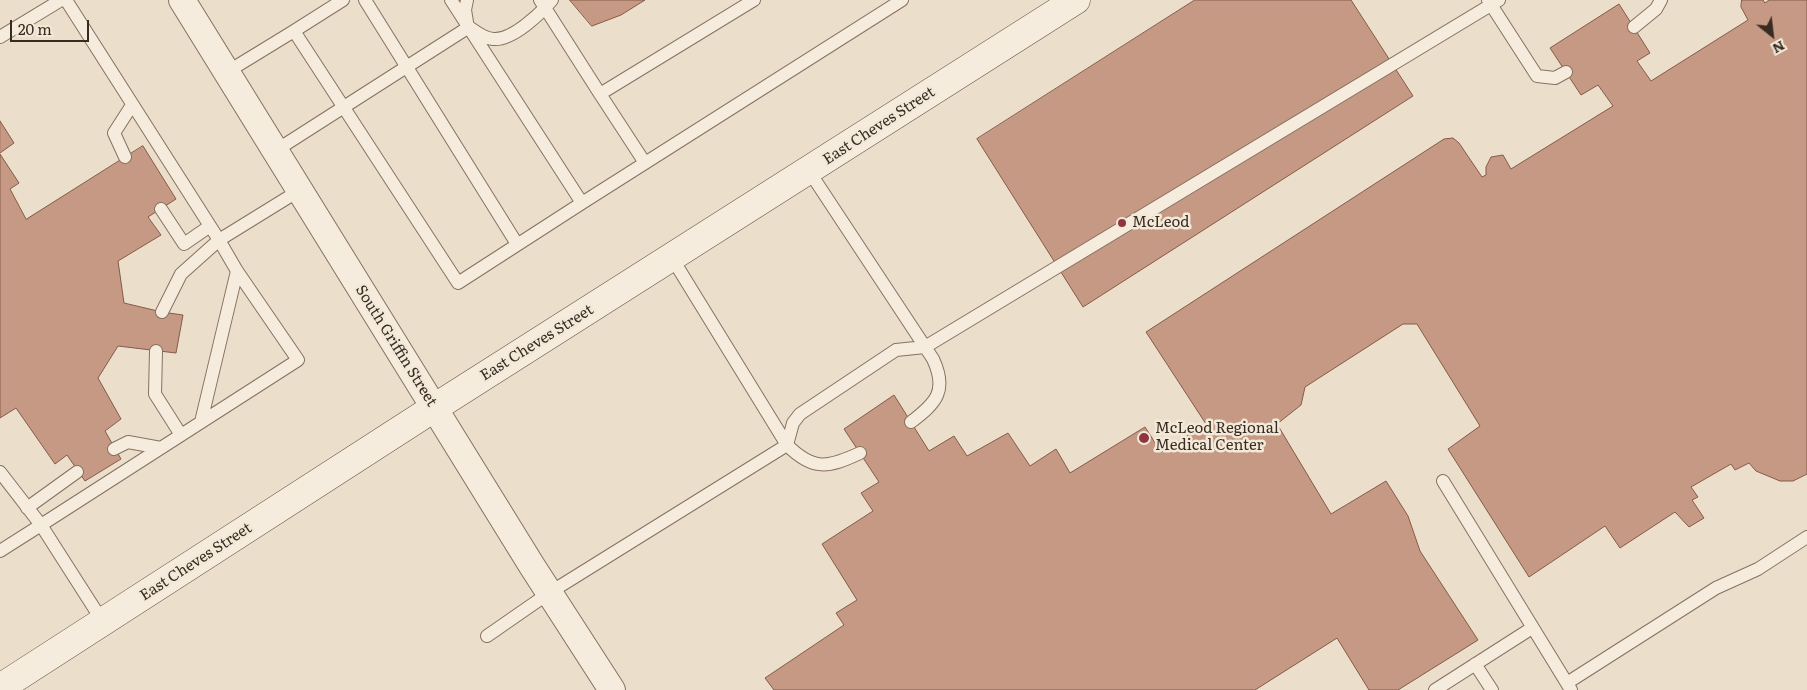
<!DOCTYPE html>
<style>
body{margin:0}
#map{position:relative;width:1807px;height:690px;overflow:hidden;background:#ebdeca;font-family:Literata,serif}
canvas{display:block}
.north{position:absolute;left:1747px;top:10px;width:50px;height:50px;-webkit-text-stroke:4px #f3e9d9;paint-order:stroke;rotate:151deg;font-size:14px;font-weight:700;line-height:20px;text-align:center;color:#392b22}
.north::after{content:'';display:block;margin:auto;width:18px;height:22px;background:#392b22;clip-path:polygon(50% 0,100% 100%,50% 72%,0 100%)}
.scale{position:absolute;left:10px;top:20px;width:79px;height:22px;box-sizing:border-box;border:2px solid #392b22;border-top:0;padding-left:6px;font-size:15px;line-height:18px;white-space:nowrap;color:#392b22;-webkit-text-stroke:4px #f3e9d9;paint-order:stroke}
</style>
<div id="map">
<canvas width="1807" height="690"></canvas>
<div class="north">N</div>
<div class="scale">20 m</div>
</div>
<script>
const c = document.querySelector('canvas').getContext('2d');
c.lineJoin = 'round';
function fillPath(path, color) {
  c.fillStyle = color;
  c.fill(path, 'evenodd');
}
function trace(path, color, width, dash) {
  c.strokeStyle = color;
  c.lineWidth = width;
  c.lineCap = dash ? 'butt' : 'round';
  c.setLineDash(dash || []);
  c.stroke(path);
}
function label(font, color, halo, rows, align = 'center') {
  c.font = font + ' Literata,serif';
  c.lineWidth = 5;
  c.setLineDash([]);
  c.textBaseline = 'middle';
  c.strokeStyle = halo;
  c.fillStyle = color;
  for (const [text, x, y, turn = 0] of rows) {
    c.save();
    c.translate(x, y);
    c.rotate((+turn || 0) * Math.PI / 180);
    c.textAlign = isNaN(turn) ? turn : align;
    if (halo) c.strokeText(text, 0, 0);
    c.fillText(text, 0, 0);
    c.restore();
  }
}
const building = new Path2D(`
 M570,0h75l-24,15 -29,11z
 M1195,0h156l62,96 -330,211 -106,-168z
 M1742,0h21l2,3 4,-3h38v474l-14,7h-13l-24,-10 -7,-8 -14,7 -4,-6 -40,23 7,10 -6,3 12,18 -15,9 -14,-15 -55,36 -15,-22 -76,51 -81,-128 32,-23 -63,-102h-14l-98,63 -4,18 -24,19 54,90 55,-33 22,35 12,35 58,89 -80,50h-29l-32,-52 -82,52h-481l-9,-12 79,-53 -8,-12 21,-13 -35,-56 51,-33 -12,-18 18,-11 -35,-53 50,-34 35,56 25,-15 13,20 41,-23 22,33 26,-17 14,24 75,-46 16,25 45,-28 -60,-92 298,-193 9,-1 6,5 23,34 4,-2v-8l5,-10 12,-2 8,14 102,-63 -15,-21 -17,10 -31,-47 69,-44 31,49 -13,8 14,20 97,-61 -7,-13z
 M0,121l14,22 -14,10z
 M143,146l33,53 -28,18 13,18 -43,26 6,42 38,9 21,3 -7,38 -58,-7 -20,32 23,41 -16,12 16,28 -36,22 -18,-26 -12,9 -39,-56 -16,10v-264l19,29 -9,6 16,30z`);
const lane = new Path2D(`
 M66,0l153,240 -38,34 -19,38
 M343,0l-49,31 164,252 124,-80
 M365,0l152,244
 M451,0l131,203 320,-203
 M467,0l-2,10 2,12
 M540,0l60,94 154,-94
 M1488,0l49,76 18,2 11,-6
 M1634,27l22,-18 5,-9
 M0,37l61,-37
 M227,72l67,-41
 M600,94l45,69
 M275,151l194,-124c7,5 16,12 25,12 19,1 46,-25 58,-39
 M125,157l-11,-24 18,-28
 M809,171l124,188c15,32 3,44 -22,63
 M161,209l23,35 26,-18
 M672,258l115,187c26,26 41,23 73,8
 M156,351l-1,43 26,41
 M201,422l36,-151
 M114,449l14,-7 33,6
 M0,472l41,53 -41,26
 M1443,481l128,209
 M27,508l50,-36
 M103,622l-62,-97 257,-165 -61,-89 -18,-31 81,-50
 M487,636l62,-43 238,-148 6,-22 7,-9 96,-64 29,-3 574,-347
 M1475,664l17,26
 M1567,683l149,-95 42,-19 49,-32
 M1435,690l97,-62`);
const street = new Path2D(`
 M182,0l350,566 80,124`);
const secondary = new Path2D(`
 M0,688l434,-280 642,-408`);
const markers = [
 [1122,223,5,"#90353f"],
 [1144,438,6,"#90353f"]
];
const streetNames = [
 ["East Cheves Street",879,126,-33],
 ["East Cheves Street",537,343,-32],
 ["South Griffin Street",396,346,58],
 ["East Cheves Street",196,562,-33]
];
const poiNames = [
 ["McLeod",1132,223],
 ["McLeod Regional",1155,429],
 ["Medical Center",1155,446]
];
fillPath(building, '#c69984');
trace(building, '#845a48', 1);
trace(lane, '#877160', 14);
trace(street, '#877160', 28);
trace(secondary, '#695243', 29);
trace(lane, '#f6ecdd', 12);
trace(street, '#f6ecdd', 26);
trace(secondary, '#f6ecdd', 28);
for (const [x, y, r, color] of markers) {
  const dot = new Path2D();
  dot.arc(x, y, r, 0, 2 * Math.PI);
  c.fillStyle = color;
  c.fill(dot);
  trace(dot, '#f3e9d9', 2);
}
label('15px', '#392b22', '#f3e9d9', streetNames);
label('15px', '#392b22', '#f3e9d9', poiNames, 'left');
</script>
